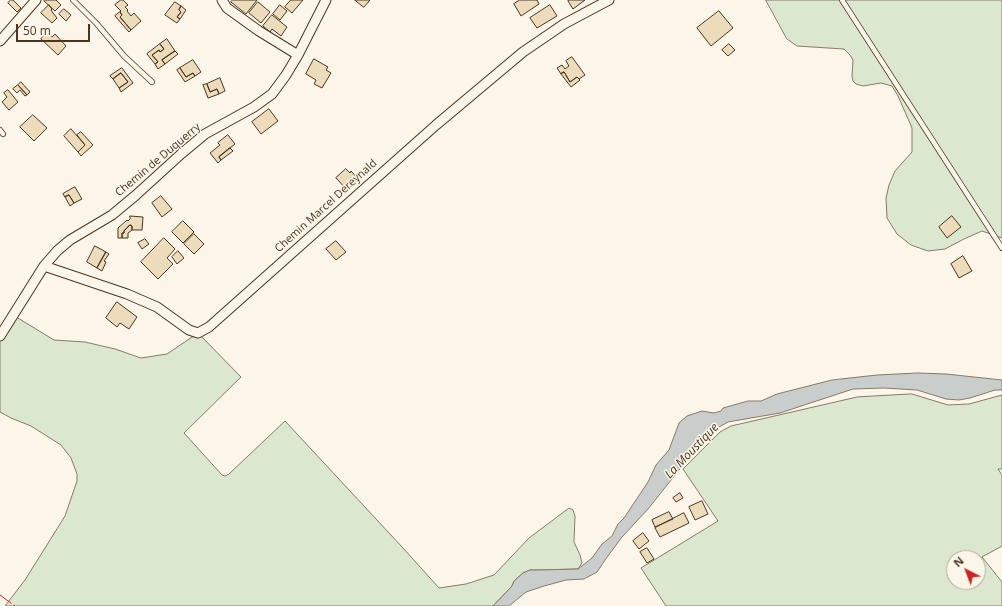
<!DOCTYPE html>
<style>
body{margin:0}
#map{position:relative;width:1002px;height:606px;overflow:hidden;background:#fbf6e9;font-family:"Open Sans",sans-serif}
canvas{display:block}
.north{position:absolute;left:946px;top:550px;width:40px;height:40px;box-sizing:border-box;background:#fbf6e9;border:1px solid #b4a999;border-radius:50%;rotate:318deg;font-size:11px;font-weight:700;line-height:16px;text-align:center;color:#4a3520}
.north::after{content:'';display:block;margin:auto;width:14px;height:18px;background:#c62828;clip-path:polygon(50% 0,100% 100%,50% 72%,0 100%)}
.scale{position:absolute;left:16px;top:24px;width:74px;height:18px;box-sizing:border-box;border:2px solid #4a3520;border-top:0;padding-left:5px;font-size:12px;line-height:14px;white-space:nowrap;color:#4a3520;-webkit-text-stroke:3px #fbf6e9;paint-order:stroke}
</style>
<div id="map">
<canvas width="1002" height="606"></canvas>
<div class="north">N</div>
<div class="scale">50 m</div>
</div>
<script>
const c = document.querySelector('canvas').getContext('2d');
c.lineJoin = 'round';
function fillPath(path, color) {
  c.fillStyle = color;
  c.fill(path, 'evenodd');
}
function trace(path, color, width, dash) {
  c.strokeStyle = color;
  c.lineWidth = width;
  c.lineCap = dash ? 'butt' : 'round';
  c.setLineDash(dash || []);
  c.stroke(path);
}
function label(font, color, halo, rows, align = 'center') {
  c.font = font + ' "Open Sans",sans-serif';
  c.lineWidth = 3;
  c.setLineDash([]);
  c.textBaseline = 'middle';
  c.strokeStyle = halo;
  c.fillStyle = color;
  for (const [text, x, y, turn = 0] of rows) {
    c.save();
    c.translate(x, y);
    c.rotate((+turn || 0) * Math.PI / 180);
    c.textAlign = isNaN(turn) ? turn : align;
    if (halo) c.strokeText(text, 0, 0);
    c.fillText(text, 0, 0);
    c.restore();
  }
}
const green = new Path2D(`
 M766,0h236v238l-20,-7 -18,8 -19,10 -17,2 -17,-6 -14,-11 -10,-16 -1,-20 3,-13 6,-14 17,-19v-24l-14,-32 -6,-10 -11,-3 -18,3 -7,-2 -3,-3 -1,-5 1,-16 -3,-5 -6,-6 -47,-3 -10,-7z
 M13,315l41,25 31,2 30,7 26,9 26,-4 31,-21 43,44 -57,56 38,42 3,1 4,-2 56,-53 118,127 36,40 27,-4 28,-9 35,-37 40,-30 4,2 2,6 -1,26 6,13 2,8 -4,6 -40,1h-8l-7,3 -9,8 -2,5 -19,20h-488l20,-26 40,-64 12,-35v-7l-6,-16 -10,-13 -30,-19 -20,-8 -11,-6v-76z
 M912,394l36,11 21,-1 33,-9v74h-4l4,6v71l-20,11 20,25v24h-336l-25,-38 77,-47 -35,-52 37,-37 11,-6 126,-29zM954,558h24v24h-24z`);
const water = new Path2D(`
 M918,373l28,1 56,6v10h-7l-25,8 -11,2 -13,-1 -29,-9 -33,-2 -31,1 -73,24 -52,9 -9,5 -28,28 -43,54 -26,28 -17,23 -8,12 -13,7 -18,1 -22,6 -18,6 -17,14h-16l19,-20 2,-5 9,-8 7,-3h9l39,-1 14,-11 10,-14 10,-8 6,-12 6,-6 24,-36 8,-17 13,-15 10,-27 8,-7 15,-5 12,2 7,-2 2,-3 25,-7h13l16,-7 55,-14 45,-5z`);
const building = new Path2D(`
 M11,0h2l8,8 -4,4 -9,-9z
 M45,0h11l5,5 -6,6 -11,-10z
 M121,0h2l5,5 -3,2 3,3 -1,1 4,5 3,-3 7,8 -10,9 -11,-13 2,-2 -2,-3 1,-1 -6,-6z
 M233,0h24l-11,14 -15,-12z
 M291,0h12l-11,13 -7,-6z
 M355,0h15l-6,7z
 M520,0h17l2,4 -18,12 -7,-12z
 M570,0h15l-12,9 -5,-8z
 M175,2l6,4 -2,4 2,2 -4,5 3,2 -3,4 -12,-8z
 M258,2l12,10 -9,11 -12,-10z
 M49,5l3,4 -1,1 2,3 4,5 -5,5 -11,-10z
 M280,5l7,6 -7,9 -7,-6z
 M550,5l7,11 -20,12 -7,-10z
 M181,6l5,4 -6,9 -3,-2 4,-5 -2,-2z
 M64,9l7,6 -5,6 -7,-7z
 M719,11l14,17 -22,18 -14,-18z
 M120,12l2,3 -2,2 11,13 -2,2 -14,-16z
 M272,15l15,12 -6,9 -9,-7 -2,3 -7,-6z
 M48,32l4,5 3,-3 11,12 -8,9 -17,-16z
 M167,39l8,12 -13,9 3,4 -7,5 -3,-5 3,-2 -6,-7 7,-5 1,2 4,-3 -4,-5z
 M160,44l4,5 -4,3 -1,-2 -7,5 6,7 -3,2 -8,-10z
 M729,44l6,6 -7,6 -6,-6z
 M175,51l3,3 -13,10 -3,-4z
 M572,57l13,18 -6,4 -2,-2 -7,5 -6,-10 -3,2 -4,-6 5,-3 3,4 4,-3 -3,-5z
 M314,59l14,8 -2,3 5,3 -9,15 -8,-4 2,-4 -10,-6z
 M193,60l8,12 -6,4 -2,-3 -7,4 -6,-9z
 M122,68l11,15 -12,9 -2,-4 9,-6 -7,-9 -8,6 -3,-3z
 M180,68l6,9 7,-4 2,3 -10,6 -8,-12z
 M564,72l6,10 7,-5 3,3 -9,7 -10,-13z
 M121,73l7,9 -9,6 -6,-9z
 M220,78l5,13 -6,3 -2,-5 -7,3 -3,-8z
 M21,82l9,10 -3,3 -9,-10z
 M207,84l3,8 7,-3 2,5 -11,4 -5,-13z
 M18,85l9,10 -2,1 -5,-6 -3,3 -4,-4z
 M8,90l10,12 -9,8 -7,-8 5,-5 -3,-4z
 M269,109l9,12 -17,13 -9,-12z
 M33,115l14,13 -13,13 -14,-14z
 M71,129l14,16 -7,7 -14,-16z
 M81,132l12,13 -12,11 -3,-4 7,-7 -8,-10z
 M228,135l7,9 -16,13 2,3 -3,3 -8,-10 10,-8 -2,-2z
 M230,148l3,3 -12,9 -2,-3z
 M346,169l4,4 1,-2 8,9 -12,10 -11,-12z
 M75,187l7,12 -8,4 -5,-8 -4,2 -2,-3z
 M69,195l5,8 -4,3 -5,-9z
 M161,196l11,13 -10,8 -10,-14z
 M130,216l13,1 -1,13h-10v-4l-2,-1 -6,6v2h-2v5h-4v-10l9,-8 1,1 2,-2z
 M952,216l9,11 -14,11 -8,-11z
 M183,221l11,11 -11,11 -11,-11z
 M130,225l2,1v4l-4,3v5h-6v-5h2v-2z
 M194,234l10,10 -10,10 -10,-10z
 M164,238l11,11 -8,9 6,6 -15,15 -17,-17z
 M145,239l4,5 -7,5 -4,-6z
 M336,241l10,11 -10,8 -10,-11z
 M95,246l11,6 -9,16 -10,-6z
 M178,251l6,7 -7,6 -5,-7z
 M106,252l3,2 -5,7 2,1 -4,9 -5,-3z
 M963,256l9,15 -13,7 -8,-14z
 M117,302l20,15 -8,12 -9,-6 -3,4 -11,-9z
 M680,493l3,5 -7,4 -3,-4z
 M702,501l6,13 -13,6 -6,-13z
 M669,512l4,7 -18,8 -3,-7z
 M684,513l5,10 -29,14 -5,-9z
 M643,533l6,8 -10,8 -6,-8z
 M647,548l7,11 -7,4 -7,-11z`);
const lane = new Path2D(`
 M73,0l24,24 27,32 28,26
 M842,0l160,248
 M0,130l3,4`);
const street = new Path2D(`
 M222,0l5,8 32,23 39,24
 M0,41l36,-41
 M44,266l83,28 30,13 32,23 9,3 11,-6 227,-202 87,-73 41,-28 45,-24
 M0,336l44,-70 13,-15 13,-11 42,-25 24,-20 45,-41 24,-20 49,-27 18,-13 14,-19 12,-20 28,-55`);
const power = new Path2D(`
 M0,595l15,11`);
const streetNames = [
 ["Chemin de Duquerry",158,160,-40],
 ["Chemin Marcel Dereynald",326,206,-42]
];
const waterNames = [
 ["La Moustique",692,451,-46]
];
fillPath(green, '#dce7d0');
trace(green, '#887966', 1);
fillPath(water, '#c9cecd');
trace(water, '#887966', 1);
fillPath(building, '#ecdcbc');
trace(building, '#4a3520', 1);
trace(lane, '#4a3520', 6);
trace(street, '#4a3520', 11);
trace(lane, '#fbf6e9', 4.5);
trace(street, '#fbf6e9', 9);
trace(power, '#c62828', 1, [14, 3, 2, 3]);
label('11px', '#4a3520', '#fbf6e9', streetNames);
label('italic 12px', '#4a3520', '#fbf6e9', waterNames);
</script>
